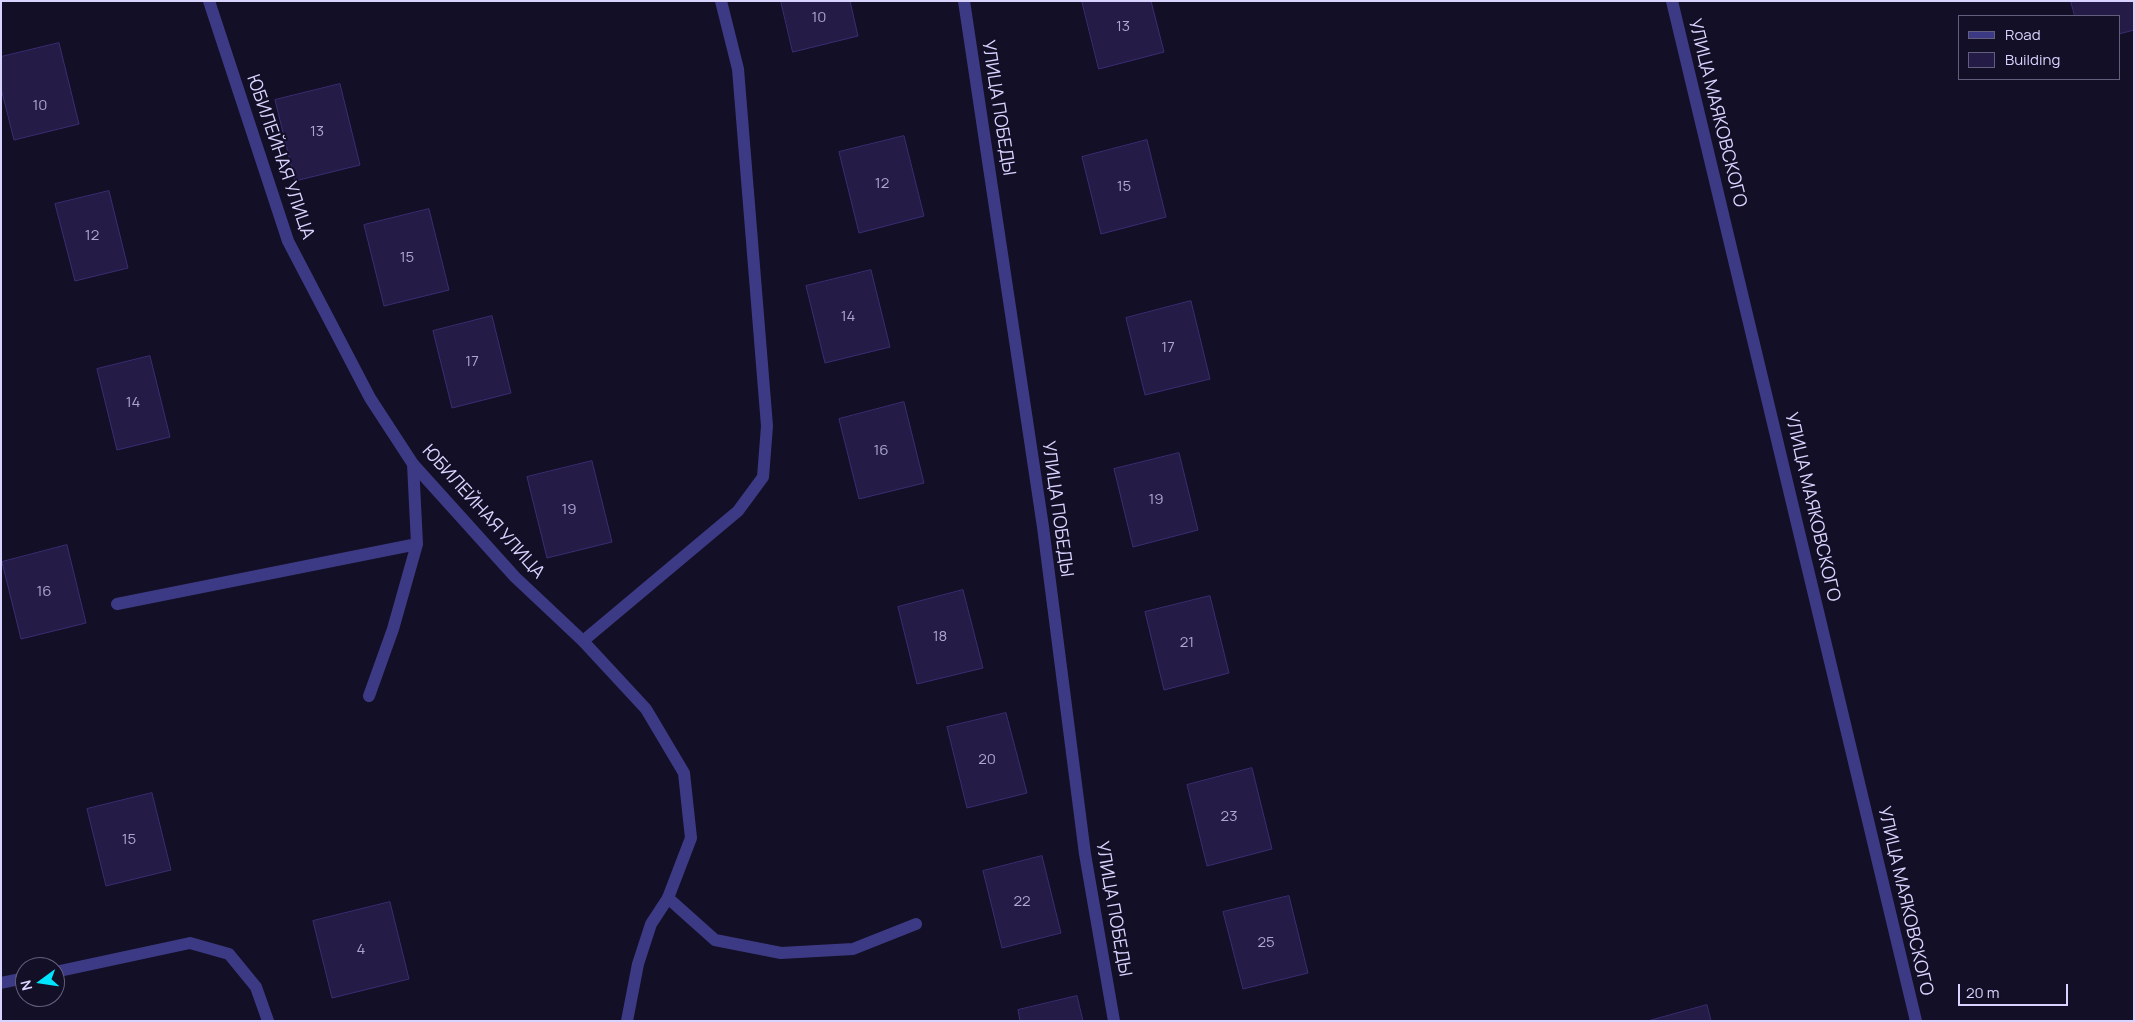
<!DOCTYPE html>
<meta charset="utf-8">
<style>
body{margin:0}
#map{position:relative;width:2135px;height:1022px;overflow:hidden;background:#130f26;font-family:Manrope,sans-serif}
canvas{display:block}
.frame{position:absolute;inset:0;border:2px solid #d9d4ff;pointer-events:none}
.legend{position:absolute;left:1958px;top:15px;width:162px;height:65px;box-sizing:border-box;background:#130f26;border:1px solid #625e7d;margin:0;padding:6px 9px;list-style:none;font-size:15px;color:#d9d4ff}
.legend li{display:flex;align-items:center;gap:10px;height:25px}
.legend b{width:25px;border:1px solid #625e7d}
.north{position:absolute;left:15px;top:957px;width:50px;height:50px;box-sizing:border-box;background:#130f26;border:1px solid #625e7d;border-radius:50%;rotate:256deg;font-size:14px;font-weight:700;line-height:20px;text-align:center;color:#d9d4ff}
.north::after{content:'';display:block;margin:auto;width:18px;height:22px;background:#00e5ff;clip-path:polygon(50% 0,100% 100%,50% 72%,0 100%)}
.scale{position:absolute;left:1958px;top:984px;width:110px;height:22px;box-sizing:border-box;border:2px solid #d9d4ff;border-top:0;padding-left:6px;font-size:15px;line-height:18px;white-space:nowrap;color:#d9d4ff;-webkit-text-stroke:4px #130f26;paint-order:stroke}
</style>
<div id="map">
<canvas width="2135" height="1022"></canvas>
<div class="frame"></div>
<ul class="legend">
<li><b style="height:6px;background:#3d3a85"></b>Road</li>
<li><b style="height:14px;background:#241b47"></b>Building</li>
</ul>
<div class="north">N</div>
<div class="scale">20 m</div>
</div>
<script>
const c = document.querySelector('canvas').getContext('2d');
c.lineJoin = 'round';
function fillPath(path, color) {
  c.fillStyle = color;
  c.fill(path, 'evenodd');
}
function trace(path, color, width, dash) {
  c.strokeStyle = color;
  c.lineWidth = width;
  c.lineCap = dash ? 'butt' : 'round';
  c.setLineDash(dash || []);
  c.stroke(path);
}
function label(font, color, halo, rows, align = 'center') {
  c.font = font + ' Manrope,sans-serif';
  c.lineWidth = 4;
  c.setLineDash([]);
  c.textBaseline = 'middle';
  c.strokeStyle = halo;
  c.fillStyle = color;
  for (const [text, x, y, turn = 0] of rows) {
    c.save();
    c.translate(x, y);
    c.rotate((+turn || 0) * Math.PI / 180);
    c.textAlign = isNaN(turn) ? turn : align;
    if (halo) c.strokeText(text, 0, 0);
    c.fillText(text, 0, 0);
    c.restore();
  }
}
const building = new Path2D(`
 M781,1h69l8,35 -65,16z
 M1082,1h69l13,51 -65,17z
 M2071,1h63v29l-15,4v-18h-44z
 M59,43l20,81 -65,16 -13,-52v-31z
 M340,84l20,81 -65,16 -20,-81z
 M904,136l20,80 -65,17 -20,-81z
 M1147,140l19,77 -65,17 -19,-77z
 M109,191l19,77 -53,13 -20,-77z
 M429,209l20,81 -65,16 -20,-81z
 M871,270l19,77 -65,16 -19,-77z
 M1191,301l19,78 -65,16 -19,-77z
 M492,316l19,77 -59,15 -19,-77z
 M150,356l20,81 -53,13 -20,-81z
 M904,402l20,81 -65,16 -20,-80z
 M1179,453l19,77 -65,17 -19,-78z
 M592,461l20,81 -65,16 -20,-81z
 M67,545l19,78 -65,16 -19,-77z
 M963,590l20,78 -66,16 -19,-77z
 M1210,596l19,77 -65,17 -19,-78z
 M1006,713l21,80 -60,15 -20,-81z
 M1252,768l20,81 -65,17 -20,-81z
 M152,793l19,77 -65,16 -19,-77z
 M1042,856l19,77 -59,15 -19,-77z
 M1289,896l19,77 -65,16 -20,-77z
 M390,902l19,77 -77,19 -19,-77z
 M1077,996l6,25h-63l-2,-11z
 M1707,1005l4,16h-63z`);
const lane = new Path2D(`
 M117,604l300,-60
 M583,641l155,-130 25,-34 4,-51 -29,-357 -17,-68
 M369,696l24,-67 24,-85 -4,-80
 M668,898l47,42 66,13 72,-4 63,-25`);
const street = new Path2D(`
 M209,1l79,240 82,157 43,66 102,113 68,64 63,68 38,64 7,65 -23,60 -17,26 -13,40 -11,57
 M964,1l79,526 42,327 29,167
 M1672,1l244,1020
 M55,972l135,-29 39,11 27,33 12,34
 M1,983l24,-5`);
const numberNames = [
 ["10",819,18],
 ["13",1123,27],
 ["10",40,106],
 ["13",317,132],
 ["12",882,184],
 ["15",1124,187],
 ["12",92,236],
 ["15",407,258],
 ["14",848,317],
 ["17",1168,348],
 ["17",472,362],
 ["14",133,403],
 ["16",881,451],
 ["19",1156,500],
 ["19",569,510],
 ["16",44,592],
 ["18",940,637],
 ["21",1187,643],
 ["20",987,760],
 ["23",1229,817],
 ["15",129,840],
 ["22",1022,902],
 ["25",1266,943],
 ["4",361,950]
];
const streetNames = [
 ["УЛИЦА ПОБЕДЫ",998,108,81],
 ["УЛИЦА МАЯКОВСКОГО",1717,113,76],
 ["ЮБИЛЕЙНАЯ УЛИЦА",280,157,71],
 ["УЛИЦА МАЯКОВСКОГО",1812,507,77],
 ["УЛИЦА ПОБЕДЫ",1057,509,82],
 ["ЮБИЛЕЙНАЯ УЛИЦА",483,512,48],
 ["УЛИЦА МАЯКОВСКОГО",1905,901,77],
 ["УЛИЦА ПОБЕДЫ",1113,909,80]
];
fillPath(building, '#241b47');
trace(building, '#3b2d73', 1);
trace(lane, '#3d3a85', 12);
trace(street, '#3d3a85', 12);
label('15px', '#aca6d1', null, numberNames);
label('18px', '#d9d4ff', '#130f26', streetNames);
</script>
